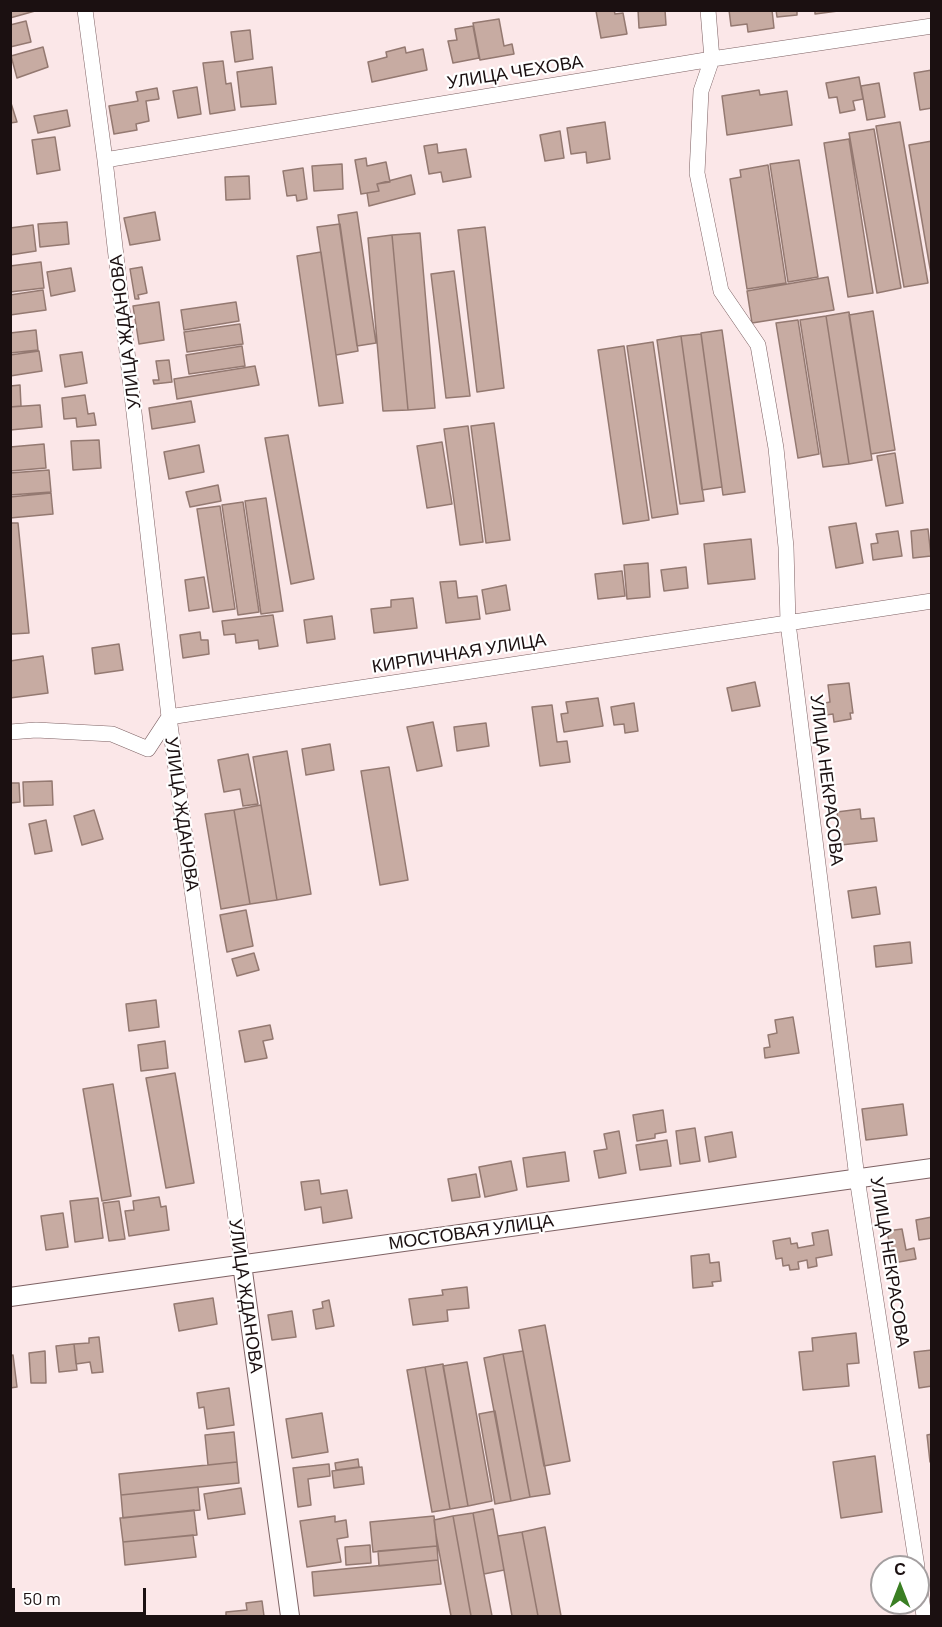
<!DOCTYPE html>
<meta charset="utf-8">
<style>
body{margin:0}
#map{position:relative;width:942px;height:1627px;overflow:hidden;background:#fbe7e8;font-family:Barlow,sans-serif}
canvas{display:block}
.frame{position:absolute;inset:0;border:12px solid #1b1011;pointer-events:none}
.north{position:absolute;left:870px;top:1555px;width:60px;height:60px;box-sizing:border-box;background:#fff;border:2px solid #a49fa0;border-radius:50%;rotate:0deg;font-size:16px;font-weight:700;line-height:24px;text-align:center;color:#1b1011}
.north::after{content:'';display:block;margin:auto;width:21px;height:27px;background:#3a7f23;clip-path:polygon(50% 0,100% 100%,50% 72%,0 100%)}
.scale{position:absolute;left:12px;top:1588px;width:134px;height:27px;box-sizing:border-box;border:3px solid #1b1011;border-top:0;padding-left:8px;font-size:18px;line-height:21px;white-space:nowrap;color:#1b1011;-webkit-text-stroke:4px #fff;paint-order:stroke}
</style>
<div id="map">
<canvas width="942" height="1627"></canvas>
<div class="frame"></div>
<div class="north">С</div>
<div class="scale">50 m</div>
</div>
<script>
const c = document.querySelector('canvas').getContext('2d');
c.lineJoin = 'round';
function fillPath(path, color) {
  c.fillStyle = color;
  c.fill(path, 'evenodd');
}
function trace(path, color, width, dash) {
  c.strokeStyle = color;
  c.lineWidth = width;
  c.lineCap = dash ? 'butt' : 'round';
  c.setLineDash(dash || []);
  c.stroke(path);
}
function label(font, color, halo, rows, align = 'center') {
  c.font = font + ' Barlow,sans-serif';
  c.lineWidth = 4.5;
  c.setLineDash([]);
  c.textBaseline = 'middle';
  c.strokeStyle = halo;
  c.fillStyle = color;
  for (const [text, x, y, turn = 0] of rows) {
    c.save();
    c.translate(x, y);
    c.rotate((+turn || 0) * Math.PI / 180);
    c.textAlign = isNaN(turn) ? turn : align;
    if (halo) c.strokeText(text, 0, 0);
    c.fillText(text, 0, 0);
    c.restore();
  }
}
const building = new Path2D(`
 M10,10h24l1,1 -25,7z
 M614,10l1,4 8,-1 4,21 -26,4 -5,-27z
 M638,10h27l1,15 -27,3z
 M729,10h43l2,18 -26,4 -1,-8 -16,2z
 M776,10h21v5l-20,2z
 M815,10h23v1l-23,3z
 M499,19l5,27 8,-2 2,10 -34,6 -7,-37z
 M26,21l5,21 -21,5v-22z
 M473,26l6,32 -26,5 -5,-22 9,-1 -2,-11z
 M250,30l3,29 -18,3 -4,-30z
 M43,47l5,20 -31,11 -6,-22z
 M405,47l1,6 17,-4 4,21 -55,12 -4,-20 19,-5 -1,-5z
 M223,61l3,23 5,-1 4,27 -25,4 -7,-51z
 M272,67l4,37 -35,3 -4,-35z
 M932,70v38l-12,2 -6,-37z
 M859,77l4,22 -10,2 2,9 -15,3 -3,-16 -8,1 -3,-15z
 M879,83l6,34 -18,3 -6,-34z
 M197,87l4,27 -23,4 -5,-27z
 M157,88l2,11 -13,2 3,20 -13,3 1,6 -23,4 -5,-28 29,-5 -2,-9z
 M759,90l1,5 27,-4 5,34 -65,10 -5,-39z
 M10,100l7,22 -7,1z
 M67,110l3,16 -32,7 -4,-17z
 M605,122l5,37 -23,4 -1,-11 -15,2 -4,-26z
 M900,122l28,161 -24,4 -28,-161z
 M874,129l27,159 -24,5 -28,-160z
 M560,131l4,27 -19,3 -5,-26z
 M55,137l5,33 -23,4 -5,-34z
 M849,139l24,154 -25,4 -24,-154z
 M932,141v139l-23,-135z
 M437,144l1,9 28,-4 5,28 -28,5 -2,-10 -12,2 -5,-28z
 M366,158l1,8 19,-4 4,20 -13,2 2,7 -18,3 -6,-34z
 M799,160l19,117 -30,5 -18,-118z
 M342,164l1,25 -29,2 -2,-25z
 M768,165l18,118 -39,6 -17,-110 11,-2 -1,-7z
 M303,168l4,31 -10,2 -1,-6 -9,1 -4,-25z
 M411,175l4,19 -46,12 -2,-13 12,-2 -2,-7z
 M249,176l1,23 -24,1 -1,-23z
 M155,212l5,28 -30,5 -6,-27z
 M357,212l19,131 -19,3 -19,-131z
 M67,222l2,22 -29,3 -2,-23z
 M340,224l18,127 -22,4 -19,-128z
 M33,225l3,26 -26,4v-27z
 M485,227l19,161 -27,4 -19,-162z
 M420,233l15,175 -27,2 -16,-175z
 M392,235l16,175 -25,1 -15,-173z
 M321,252l22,151 -24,3 -22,-150z
 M41,262l3,26 -34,4v-26z
 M142,267l5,26 -9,2 1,4h-4l-5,-30z
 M71,268l4,23 -24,5 -4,-24z
 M454,271l16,125 -24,2 -15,-124z
 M828,277l6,33 -82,13 -5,-32z
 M43,290l3,20 -36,5v-20z
 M159,302l5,38 -25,4 -6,-38z
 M236,302l3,19 -55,9 -3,-20z
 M873,311l22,139 -24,4 -22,-139z
 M849,312l23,148 -23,4 -23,-148z
 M826,316l23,148 -26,3 -23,-147z
 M798,320l21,134 -21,4 -22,-135z
 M240,324l3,20 -56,8 -3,-20z
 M36,330l2,20 -28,3v-20z
 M722,330l23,162 -22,3 -22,-162z
 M701,334l21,153 -20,3 -21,-154z
 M681,336l23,165 -24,3 -23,-164z
 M653,342l25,172 -26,4 -25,-172z
 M242,346l3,20 -56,8 -3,-19z
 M624,346l25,174 -26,4 -25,-174z
 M39,351l3,20 -32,5v-21z
 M82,352l5,31 -22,4 -5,-32z
 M169,360l3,22 -18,2 -1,-4h6l-3,-19z
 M255,366l4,19 -82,14 -3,-20z
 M20,385l1,21 -11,1v-21z
 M85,395l3,19 6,-1 2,12 -19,2 -1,-9 -12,1 -2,-21z
 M191,401l4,21 -43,7 -3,-21z
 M40,405l2,22 -32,3v-23z
 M494,423l16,117 -24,3 -15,-117z
 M468,426l15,116 -23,3 -16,-116z
 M288,435l26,144 -23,5 -26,-146z
 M99,440l2,28 -28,2 -2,-29z
 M442,442l10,62 -25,4 -10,-62z
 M44,444l2,24 -36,3v-24z
 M199,445l5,27 -35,7 -5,-27z
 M895,453l8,50 -17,3 -9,-50z
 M49,470l2,22 -41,3v-22z
 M218,485l3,16 -31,6 -4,-15z
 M51,493l2,21 -43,4v-21z
 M266,498l17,113 -22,3 -16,-113z
 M243,502l16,110 -21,3 -16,-110z
 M220,506l15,103 -22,3 -16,-103z
 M10,523h8l11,110 -17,1 -2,-4z
 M856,523l7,40 -27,5 -7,-41z
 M928,529l3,27 -18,2 -2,-27z
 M898,531l4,25 -29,4 -2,-16 7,-1 -2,-9z
 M751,539l4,40 -47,5 -4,-40z
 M648,563l2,34 -23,2 -3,-34z
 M686,567l2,21 -24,3 -3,-21z
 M622,571l3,25 -27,3 -3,-25z
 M204,577l5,31 -20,3 -4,-31z
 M456,581l2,17 19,-2 3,23 -34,4 -6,-41z
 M506,585l4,25 -24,4 -4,-24z
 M413,598l4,30 -43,5 -3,-24 20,-2v-7z
 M273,615l5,31 -19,3 -1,-9 -22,3 -1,-9 -11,1 -2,-14z
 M332,616l3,23 -28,4 -3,-23z
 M200,632l1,8h7l1,14 -26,4 -3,-23z
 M119,644l4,26 -28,4 -3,-26z
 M43,656l5,37 -38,5v-37z
 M755,682l5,24 -28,5 -5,-23z
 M849,683l4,30h-3l1,6 -17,3 -1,-8 -7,1 -1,-12 5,-1 -2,-17z
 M598,698l5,28 -39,6 -3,-18 7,-1 -2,-11z
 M634,703l4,28 -13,2 -1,-9 -10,1 -3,-18z
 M552,705l5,37 10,-1 3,21 -30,4 -8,-59z
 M433,722l9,44 -25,5 -10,-44z
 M486,723l3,23 -32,5 -3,-24z
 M330,744l4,26 -28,5 -4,-26z
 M287,751l24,143 -34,6 -24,-143z
 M248,754l10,50 -15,2 -3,-17 -16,3 -6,-32z
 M389,767l19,113 -28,5 -19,-114z
 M52,781l1,24 -29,1 -1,-24z
 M10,783h9l1,19 -10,1z
 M261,805l16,95 -27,4 -16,-94z
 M860,809l1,10 13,-1 3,23 -36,4 -4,-33z
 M94,810l9,29 -21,6 -8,-29z
 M234,810l16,94 -29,5 -16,-95z
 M46,820l6,31 -17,3 -6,-30z
 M876,887l4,27 -28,4 -4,-27z
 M246,910l7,36 -26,6 -7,-37z
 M910,942l2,21 -36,4 -2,-21z
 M254,953l5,17 -22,6 -5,-17z
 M156,1000l3,27 -30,4 -3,-27z
 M793,1017l6,36 -34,5 -1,-10 6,-1 -2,-12 9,-2 -2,-13z
 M270,1025l3,14 -10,2 4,17 -22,4 -6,-31z
 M165,1041l3,27 -27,3 -3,-26z
 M175,1073l19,110 -28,5 -20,-110z
 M113,1084l18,112 -29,5 -19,-112z
 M903,1104l4,31 -41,5 -4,-31z
 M663,1110l3,22 -11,2v4l-18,3 -4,-26z
 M695,1128l5,33 -20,3 -4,-33z
 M619,1131l7,42 -27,5 -5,-27 13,-2 -3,-15z
 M732,1132l4,25 -27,5 -4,-25z
 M667,1140l4,26 -31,4 -4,-25z
 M565,1152l4,29 -42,6 -4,-29z
 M511,1161l6,29 -32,7 -6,-30z
 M476,1174l4,23 -28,4 -4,-22z
 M319,1180l2,14 26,-4 5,28 -29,5 -2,-16 -16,3 -4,-28z
 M159,1197l2,10 5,-1 3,24 -40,6 -4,-25 9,-1 -1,-9z
 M98,1198l5,40 -28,4 -5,-41z
 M119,1201l6,38 -16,2 -6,-38z
 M63,1213l5,34 -22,3 -5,-34z
 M932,1217v21l-13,2 -3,-20z
 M902,1229l4,21 8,-2 2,11 -23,4 -6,-32z
 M828,1230l4,25 -16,3 1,8 -9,2 -1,-8 -9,2 1,7 -9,1 -1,-5 -6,1 -1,-8 -6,1 -3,-18 17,-3 1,6 6,-1 1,5 16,-3 -2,-12z
 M709,1254l1,9 9,-1 2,19 -9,1 1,4 -20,2 -2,-32z
 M467,1287l2,21 -22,2 1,11 -35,4 -4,-26 34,-4 -1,-5z
 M213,1298l4,26 -38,7 -5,-27z
 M329,1300l5,26 -18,3 -3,-19 10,-2 -1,-6z
 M292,1311l4,26 -24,3 -4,-25z
 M545,1325l25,136 -26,5 -25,-136z
 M856,1333l3,30 -12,1 2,22 -46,4 -4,-38 14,-1 -1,-13z
 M99,1337l4,35 -11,1 -2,-11 -14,2 -2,-20 15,-1v-5z
 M74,1344l3,26 -18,2 -3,-26z
 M932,1350v36l-13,2 -5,-36z
 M45,1351l1,32h-15l-2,-30z
 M523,1351l27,143 -20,3 -27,-143z
 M503,1354l27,143 -19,4 -27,-143z
 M13,1355l4,32 -7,1v-32z
 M467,1362l25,139 -24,5 -25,-140z
 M443,1364l25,142 -18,3 -25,-142z
 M425,1367l25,142 -18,3 -25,-142z
 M229,1388l5,37 -27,4 -3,-22 -5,1 -2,-15z
 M495,1411l16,90 -16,3 -16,-90z
 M322,1413l6,39 -36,6 -6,-39z
 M234,1432l3,30 -29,3 -3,-30z
 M932,1434v28h-2l-3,-27z
 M875,1456l7,56 -41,6 -8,-56z
 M358,1459l1,8 -23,3 -1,-7z
 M237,1462l2,21 -118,12 -2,-21z
 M329,1464l1,12 -22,3 3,26 -13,2 -5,-39z
 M362,1467l2,17 -30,4 -2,-17z
 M198,1487l2,23 -77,8 -2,-23z
 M241,1488l4,26 -37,5 -4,-25z
 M493,1509l11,61 -20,4 -11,-61z
 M194,1510l3,25 -74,7 -3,-24z
 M473,1513l11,61 8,42h-21l-18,-100z
 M335,1516v6l11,-2 2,17 -11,2 4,23 -34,5 -7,-46z
 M434,1516l3,30 -64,6 -3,-30z
 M453,1516l18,100h-20l-15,-81 -2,-15z
 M545,1527l16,89h-23l-16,-84z
 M522,1532l16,84h-26l-14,-80z
 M193,1535l3,22 -71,8 -2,-23z
 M370,1545l1,18 -25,2 -1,-18z
 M437,1546l1,14 -59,6 -1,-15z
 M438,1560l3,24 -127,12 -2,-24z
 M262,1601l2,15h-38v-4l21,-2 -1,-7z`);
const minor = new Path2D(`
 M85,10l20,150 64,557 73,547
 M708,10l4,49 -11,32 -4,82 24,118 37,54 18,103 10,99 2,76 69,555 60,389
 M105,160l607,-101 220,-33
 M10,732l26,-2 76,4 36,15 21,-32 763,-116
 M918,1576l6,40`);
const tertiary = new Path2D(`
 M242,1264l48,352
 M10,1297l922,-129`);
const streetNames = [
 ["УЛИЦА ЧЕХОВА",515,72,-9],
 ["УЛИЦА ЖДАНОВА",125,332,-97],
 ["КИРПИЧНАЯ УЛИЦА",459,653,-9],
 ["УЛИЦА НЕКРАСОВА",827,780,83],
 ["УЛИЦА ЖДАНОВА",182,814,82],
 ["МОСТОВАЯ УЛИЦА",471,1232,-8],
 ["УЛИЦА НЕКРАСОВА",890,1262,81],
 ["УЛИЦА ЖДАНОВА",246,1296,82]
];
fillPath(building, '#c7aba2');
trace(building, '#947971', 1.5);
trace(minor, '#7e6264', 16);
trace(tertiary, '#7e6264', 20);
trace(minor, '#fff', 15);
trace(tertiary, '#fff', 18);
label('18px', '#1b1011', '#fff', streetNames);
</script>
